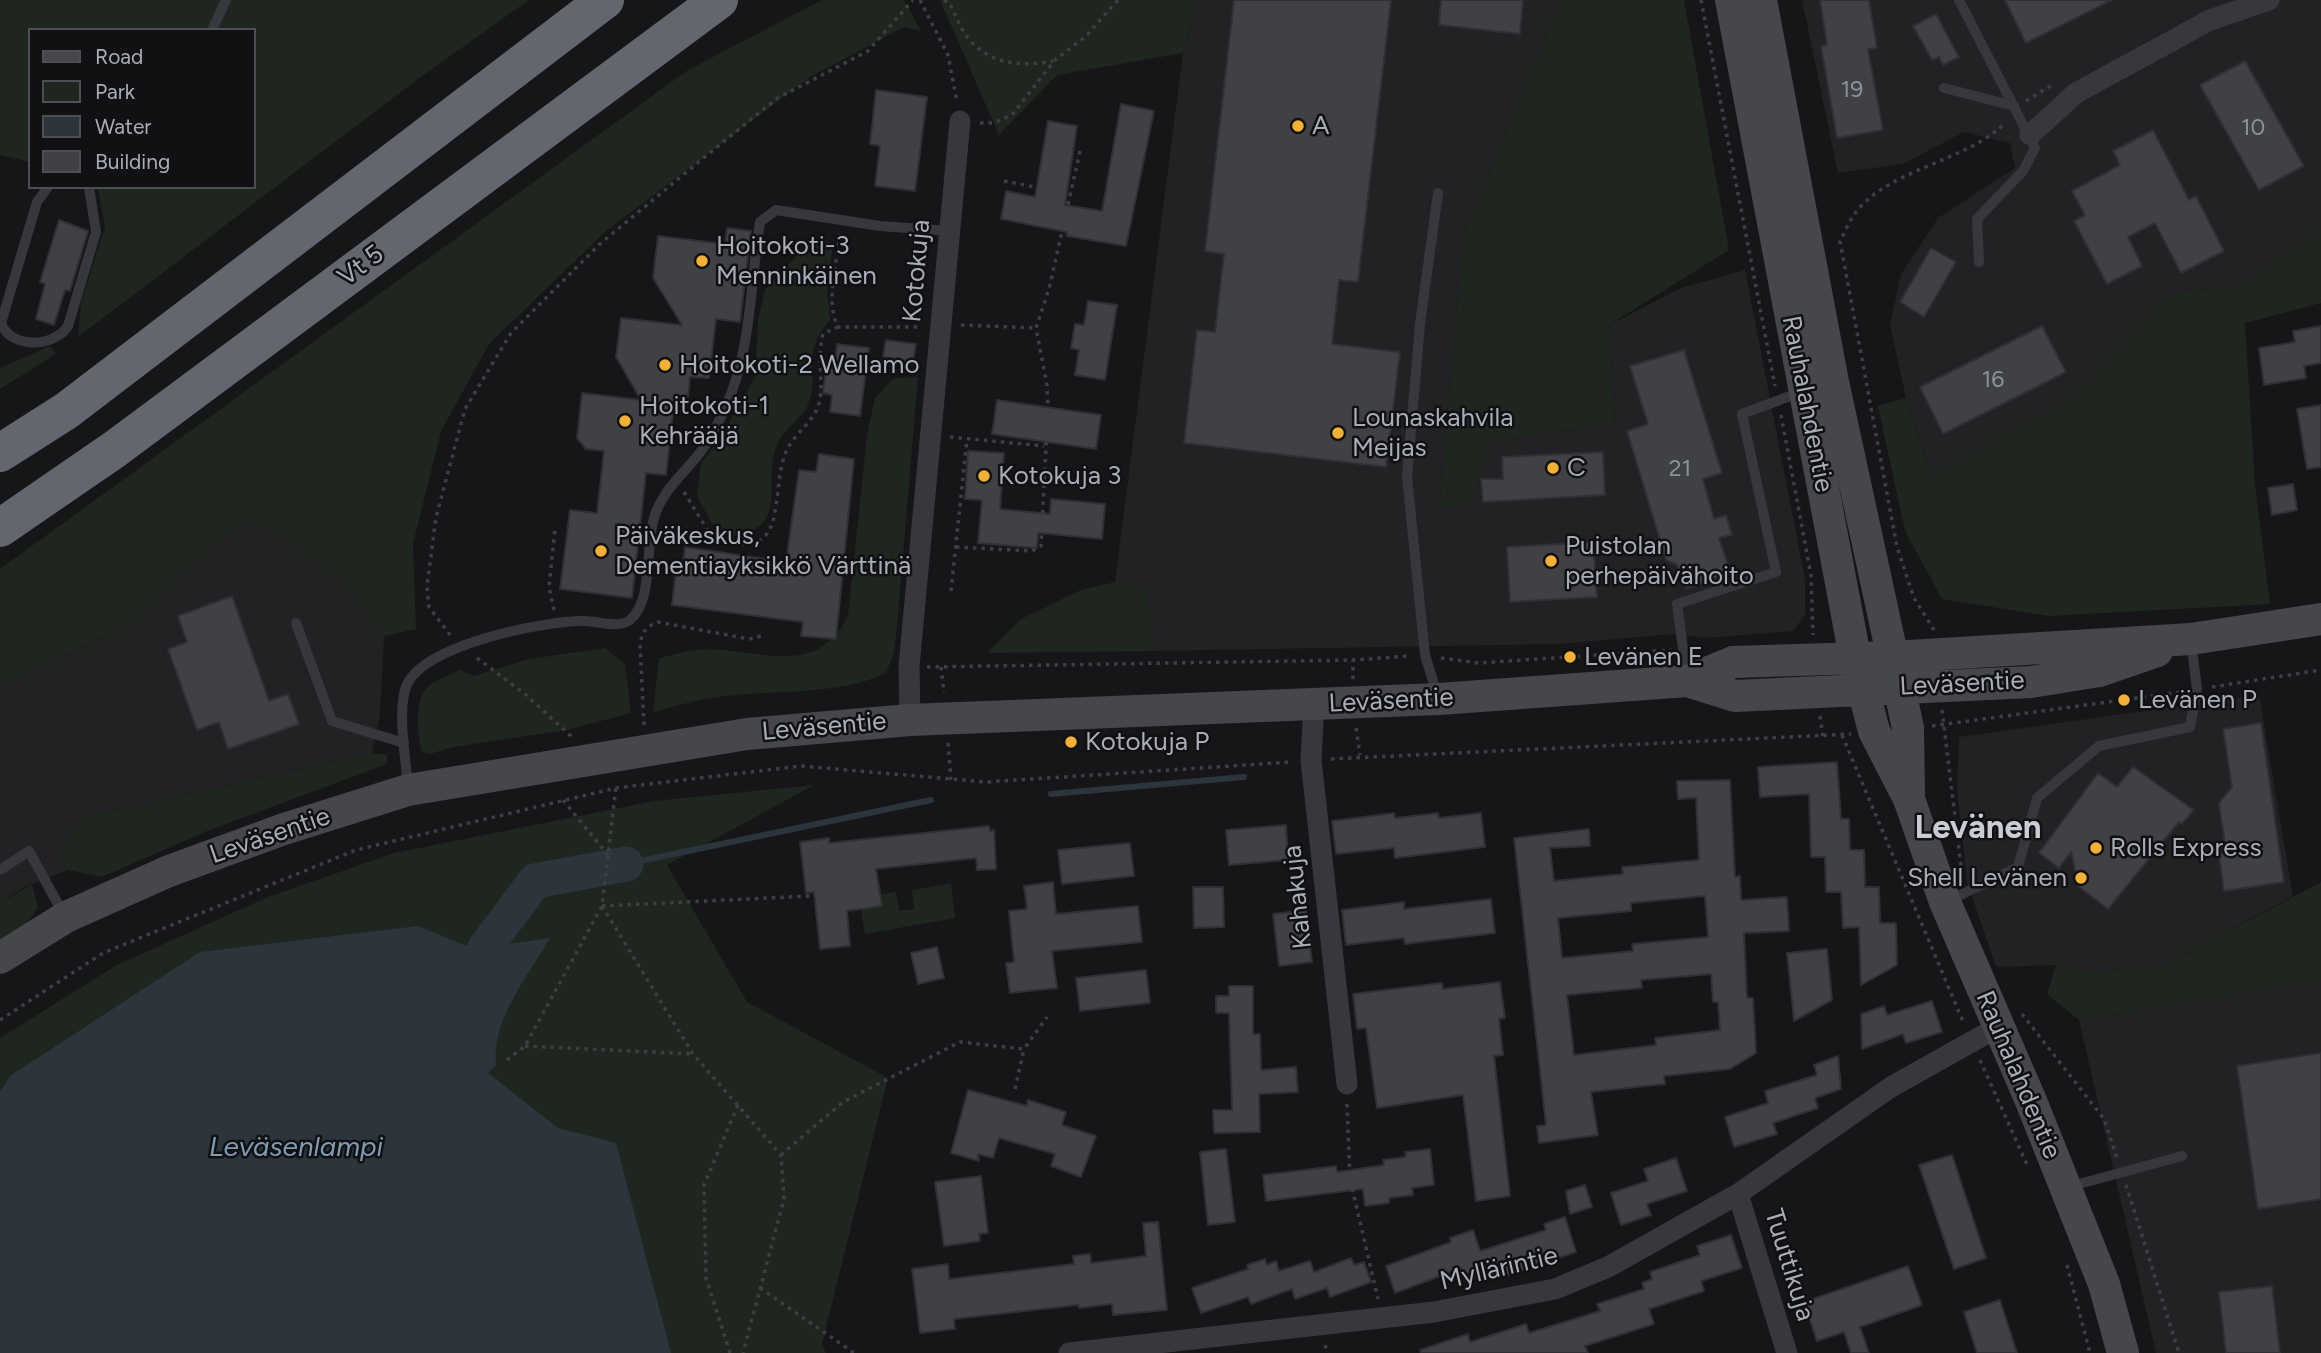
<!DOCTYPE html>
<meta charset="utf-8">
<style>
body{margin:0}
#map{position:relative;width:2321px;height:1353px;overflow:hidden;background:#161618;font-family:Figtree,sans-serif}
canvas{display:block}
.legend{position:absolute;left:28px;top:28px;width:228px;height:161px;box-sizing:border-box;background:#111113;border:2px solid #4d4f55;margin:0;padding:9px 12px;list-style:none;font-size:21px;color:#a8adb8}
.legend li{display:flex;align-items:center;gap:14px;height:35px}
.legend b{width:35px;border:2px solid #4d4f55}
</style>
<div id="map">
<canvas width="2321" height="1353"></canvas>
<ul class="legend">
<li><b style="height:9px;background:#45474d"></b>Road</li>
<li><b style="height:19px;background:#1e261f"></b>Park</li>
<li><b style="height:19px;background:#2c353c"></b>Water</li>
<li><b style="height:19px;background:#404145"></b>Building</li>
</ul>
</div>
<script>
const c = document.querySelector('canvas').getContext('2d');
c.lineJoin = 'round';
function fillPath(path, color) {
  c.fillStyle = color;
  c.fill(path, 'evenodd');
}
function trace(path, color, width, dash) {
  c.strokeStyle = color;
  c.lineWidth = width;
  c.lineCap = dash ? 'butt' : 'round';
  c.setLineDash(dash || []);
  c.stroke(path);
}
function label(font, color, halo, rows, align = 'center') {
  c.font = font + ' Figtree,sans-serif';
  c.lineWidth = 5;
  c.setLineDash([]);
  c.textBaseline = 'middle';
  c.strokeStyle = halo;
  c.fillStyle = color;
  for (const [text, x, y, turn = 0] of rows) {
    c.save();
    c.translate(x, y);
    c.rotate((+turn || 0) * Math.PI / 180);
    c.textAlign = isNaN(turn) ? turn : align;
    if (halo) c.strokeText(text, 0, 0);
    c.fillText(text, 0, 0);
    c.restore();
  }
}
const built = new Path2D(`
 M1198,0h363l-98,235 -24,274 32,-5 20,-63 124,-17 -6,-99 72,-37 64,-18 60,309v36l-12,16 -86,7 -33,-4 -115,10 -408,7 3,-27 -39,-42 68,-529z
 M1802,0h519v232l-81,55 -70,5 -86,101 -152,85 -26,-80 -16,-73 11,-51 37,-56 77,-50 -5,-25 -46,-11 -61,32 -65,9z
 M258,519l83,58 43,59 -4,79 -8,38 -276,61 -37,37 9,19 -44,17 -24,16v-217l127,-61 93,-89z
 M2259,695l34,201 -127,69 -74,7 -36,-7 -60,2 -29,-85 -10,-93 2,-52z
 M2321,979v374h-165l-77,-333z`);
const green = new Path2D(`
 M0,0h529l-111,79 -340,258 3,-35 24,-75 -7,-40h156v-157h-224v132l-30,-7z
 M822,0h82l17,31 -17,-4 -94,50 -204,154 -117,113 -48,87 -28,113 3,85 -32,7 -43,-59 -84,-58 -37,17 -93,89 -127,61v-117l688,-499z
 M940,0h258l-15,53 -126,22 -58,60z
 M1561,0h123l45,250 -120,75 6,99 -124,17 -20,63 -32,5 24,-274z
 M2321,232v71l-76,20 10,162 15,119 -221,12 -107,-17 -37,-68 -27,-125 28,-8 26,80 152,-85 86,-101 70,-5z
 M821,241l8,1 4,4 -6,45 3,29c-32,37 -8,50 -22,85 -6,14 -24,23 -30,38 -18,39 15,83 -46,94l-21,-15 -14,-26 4,-33 18,-23 36,-63 3,-56 7,-31 44,-47z
 M50,346l6,8 -56,35v-21z
 M918,377l-20,238 -4,38 -8,20c-43,22 -110,17 -159,23 -25,2 -50,10 -74,16l6,-54c12,-2 25,-7 38,-8 57,-5 117,33 151,-34l19,-181 8,-37 19,-20z
 M1115,582l31,7 8,35 -3,27 -164,2 34,-34 60,-29z
 M605,648l20,16 6,49 -64,17 -114,17 -23,7 -8,-2c-5,-15 -7,-48 3,-62 8,-10 24,-15 35,-20l14,6 55,-17z
 M372,753l15,2v9l-180,67 -105,46 -34,-7 -9,-19 11,-19 26,-18z
 M814,785l-147,80 80,137 141,76 -66,266 4,9h-826v-315l117,-73 151,-68 126,-44 260,-52z
 M2321,882v98l-242,40 -32,-26 9,-29 36,7 74,-7z
 M951,883l4,35 -90,16 -6,-36 37,-6 3,19 15,-2 -2,-19z
 M32,884l6,24 -11,15 -27,16v-36z`);
const water = new Path2D(`
 M418,926l56,23 76,-11c-22,38 -59,82 -54,127l-8,8 70,55 58,15 55,210h-671v-261l10,-16 190,-124z`);
const stream = new Path2D(`
 M1051,794l193,-17
 M626,864l305,-64`);
const river = new Path2D(`
 M485,948l50,-67 91,-17`);
const building = new Path2D(`
 M1234,0h157l-33,282 -19,-2 -7,64 68,8 -14,115 -202,-24 13,-113 18,2 9,-78 -19,-3z
 M1441,0h82l-3,34 -81,-9z
 M1820,0h49l8,48 -9,1 15,81 -46,8 -16,-92 6,-1z
 M2005,0h107l-86,43z
 M1936,14l23,43 -16,8 -4,-8 -7,3 -19,-34z
 M2245,61l59,105 -45,24 -59,-105z
 M876,90l51,7 -12,94 -40,-5 5,-40 -10,-2z
 M1121,104l33,7 -28,135 -59,-10v-4l-66,-13 5,-28 29,6 13,-76 29,5 -12,79 37,6z
 M2153,130l36,70 7,-4 28,55 -43,22 -26,-50 -27,14 14,29 -35,18 -33,-63 11,-6 -13,-24 48,-26 -7,-14z
 M59,220l29,11 -18,60 -5,-1 -11,35 -18,-6 9,-35 -5,-2z
 M727,228l24,3 -11,91 -24,-3 -7,59 -19,-1 -2,20 -13,-2 -9,80 -20,-2 -14,125 -72,-9 10,-79 27,3 7,-62 -18,-2 -9,-11 5,-45 59,7 -25,-43 5,-39 61,7 -29,-47 5,-42 67,8z
 M1931,248l25,14 -32,55 -24,-15z
 M1088,301l29,4 -12,75 -30,-5 4,-25 -8,-2 4,-24 9,1z
 M2042,326l24,46 -123,62 -23,-47z
 M2321,326v37l-17,3 2,12 -42,7 -5,-37 36,-6 -2,-11z
 M886,340l30,4 -3,18 -30,-5z
 M837,344l32,4 -9,68 -30,-4 2,-17 -9,-2 4,-32 8,1z
 M1684,350l38,123 -19,6 11,40 12,-4 6,20 -13,3 9,27 -5,10 -37,14 -9,-24 -11,-5 -39,-129 21,-7 -18,-58z
 M997,400l104,15 -5,34 -104,-15z
 M2321,405v62l-14,2 -10,-60z
 M968,451l36,2 -4,56 50,5 1,-15 54,5 -3,35 -64,-6 -1,15 -59,-5 4,-43 -17,-1z
 M1603,452l2,43 -122,7 -2,-23h22l-1,-22z
 M819,454l35,5 -18,180 -35,-3 2,-14 -131,-17 4,-35 6,1 3,-24 101,15 13,-92 17,2z
 M2293,484l4,26 -25,5 -4,-27z
 M1593,542l4,55 -87,5 -3,-55z
 M232,596l37,105 19,-7 11,30 -71,25 -9,-27 -22,8 -29,-81 19,-7 -9,-26z
 M2261,723l23,159 -60,9 -5,-37 7,-2 -7,-49 13,-16 -9,-58z
 M1837,762l4,57h8l1,31h14l1,37h14l1,36h16l1,42 -36,20 -2,-58 -16,1 -2,-36h-15l-1,-35h-14l-2,-63 -49,3 -2,-30z
 M2133,767l61,43 -12,14 -3,-2 -71,87 -29,-22 -8,-35 -12,16 -20,-15 59,-80 19,14z
 M1730,780l5,97 5,-1 1,24 46,-3 2,34 -45,2 3,65h6l3,55 -26,16 -66,7 1,8 -74,8 7,43 -59,8 -2,-17 9,-1 -32,-287 75,-9 1,17 -40,2 4,33 69,-7 -1,-7 77,-7 -3,-62 -18,1 -1,-18zM1705,896l3,41 -76,7 1,7 -71,7 -4,-40 73,-7v-8zM1711,974l2,28h5l2,28 -65,8 1,7 -82,10 -7,-60 75,-7 -1,-8z
 M1394,813l1,5 43,-5 1,5 42,-5 4,34 -90,11 -1,-10 -58,6 -4,-33z
 M1286,825l2,35 -59,5 -3,-35z
 M989,826l1,5 4,-1 2,39 -19,1 -1,-12 -100,11 6,37 -35,5 3,35 -30,3 -6,-57 -8,1 -6,-51 29,-4v5z
 M1130,843l4,33 -72,8 -4,-34z
 M1053,882l3,32 82,-8 4,36 -90,9 5,37 -47,5 -4,-30 8,-1 -5,-51 18,-2 -3,-23z
 M1193,887h30l1,40 -30,1z
 M1491,899l4,34 -90,11 -1,-6 -58,7 -4,-35 62,-8v7z
 M1306,910l6,52 -33,4 -6,-52z
 M937,947l7,31 -26,6 -7,-31z
 M1827,949l5,51 -38,21 -7,-68z
 M1146,970l4,33 -70,8 -4,-33z
 M1500,982l5,36 -6,1 4,36 -9,1 16,140 -34,5 -13,-106 -86,13 -11,-80 -9,1 -4,-35 89,-11 1,6z
 M1229,986h24v48h7l1,36 35,-3 2,25 -39,2 1,38 -46,1 -1,-23h19l-3,-97h-13v-17h13z
 M1932,1001l10,31 -36,11 -3,-9 -41,15 -1,-35 23,-8 3,9z
 M2321,1053v146l-63,10 -21,-143z
 M1838,1056l3,33 -26,9 3,10 -45,15 4,11 -43,13 -9,-30 43,-14 -3,-12 52,-16 -3,-10z
 M968,1090l59,16 1,-6 38,12 -4,13 34,11 -15,41 -30,-11 4,-12 -56,-16 -6,20 -15,-4 1,7 -28,-8z
 M1226,1149l9,73 -27,3 -8,-73z
 M1430,1149l4,36 -22,3 1,7 -24,3v5l-24,3 -2,-17 -97,12 -3,-26 73,-9 1,6 47,-7 -1,-5 23,-3 -1,-5z
 M1952,1155l34,103 -32,11 -35,-104z
 M1676,1158l11,33 -40,13 4,11 -30,10 -10,-32 37,-12 -4,-12z
 M981,1176l7,57 -9,1 1,7 -36,5 -9,-64z
 M1585,1185l7,22 -22,7 -4,-23z
 M1565,1217l11,35 -73,25 -3,-9 -34,13 -5,-13 -66,25 -9,-27 65,-24 -1,-4 23,-8 7,21 66,-21 -2,-6z
 M1158,1222l9,88 -54,5 -1,-11 -33,4 -1,-3 -124,14 1,10 -35,4 -8,-64 36,-5 1,15 125,-15 -1,-8 17,-2 1,9 55,-7 -3,-33z
 M1731,1235l11,33 -41,13 3,10 -55,18 5,15 -69,22 3,7h-167l-1,-3 48,-16 2,8 56,-18 3,9 71,-22 -3,-7 47,-15 -2,-6 10,-4 -2,-7 50,-17 -3,-9z
 M1351,1258l3,7 10,-3 7,20 -41,15 -3,-9 -32,11 -3,-10 -41,15 -3,-7 -47,16 -9,-25 56,-19 -1,-4 18,-6 2,6 9,-4 3,10 31,-10 4,11z
 M1908,1266l14,39 -62,22 9,26h-18l-7,-21 -27,9 -13,-39z
 M2272,1286l8,67h-54l-7,-61z
 M2000,1300l17,53h-40l-13,-41z`);
const path = new Path2D(`
 M920,0l28,55 9,47
 M944,0l6,4c5,10 10,24 18,34 22,27 54,29 85,23
 M1701,0l74,386
 M2026,101l26,-16
 M980,123h13l19,-8 43,-55 30,-23 33,-37
 M1004,181l67,13
 M840,234c-3,28 -15,68 -2,93h84
 M961,325l75,3
 M1781,415l30,160 2,60
 M950,437l94,9
 M684,492l29,47c78,25 56,-39 72,-85 7,-20 32,-33 35,-55 3,-22 -3,-42 3,-65l15,-7
 M956,547l76,4 9,-5 7,-139 -1,-22 -11,-57 13,-39 32,-142
 M951,591l16,-152
 M554,610l-5,-23 6,-58
 M1934,630l-20,-32 -17,-51 -57,-306c5,-9 9,-20 16,-29 34,-44 111,-50 150,-90
 M450,635l-21,-28 -2,-21 9,-69 29,-108 46,-76 90,-90 105,-87 70,-57 92,-48 45,-51
 M477,658l48,36 48,44
 M1441,658l38,5 192,-13
 M927,667l426,-7 57,-4
 M941,667l3,26
 M1353,679v-19
 M2212,687l109,-17
 M1942,710l19,156
 M1820,716l3,20
 M644,725l-4,-80c2,-13 5,-18 18,-23l91,17 13,-3
 M1932,726l249,-34
 M1356,728l4,27
 M1842,735l122,289
 M948,743l3,37
 M1331,759l520,-25
 M563,800l45,55
 M602,906l91,148 88,101 3,44 -41,154
 M602,906l208,-10 58,-10
 M2022,1014l82,105 13,39
 M0,1020l103,-67 253,-103 260,-62 185,-22 185,16 306,-20
 M525,1046l168,8
 M507,1060l18,-14 77,-140 14,-119
 M1980,1060l48,107
 M1015,1089l9,-40
 M1347,1104l3,75 28,120
 M781,1155l62,-53 117,-60 64,7 23,-32
 M2126,1185l53,168
 M2067,1265l23,88
 M760,1288l94,65
 M1325,1345l3,8
 M730,1353l-24,-75 -2,-93 34,-80`);
const lane = new Path2D(`
 M1959,0l76,148 -12,23 -46,48 2,43
 M212,30l14,-30
 M1944,88l70,18
 M48,187l-11,15 -36,121c9,26 53,25 67,3l28,-94 -7,-45
 M1438,193l-18,131 -13,153 18,178 13,42
 M296,623l36,98 72,22
 M1687,678l-10,-74 99,-32 -34,-158 59,-22
 M408,787c-2,-27 -11,-75 -2,-100 15,-42 137,-66 178,-66 13,0 35,8 46,-1 24,-21 15,-74 24,-102 8,-28 31,-45 48,-68 9,-12 17,-28 23,-42 27,-57 25,-125 35,-186l16,-12 104,16 69,5
 M0,870l29,-19 35,64
 M1948,901l70,-34 19,-69 62,-52 91,-19 7,-38 -6,-48
 M2068,1187l114,-31`);
const street = new Path2D(`
 M2030,135l46,-42 134,-73 59,-20
 M1314,704l-3,56 36,324
 M910,720l-1,-54 51,-545
 M1738,1194l49,159
 M1069,1353l365,-41 121,-23 53,-22 130,-73 153,-107 107,-60`);
const secondary = new Path2D(`
 M1731,0l124,657 19,74 35,68 36,103 86,199 73,183 19,69
 M1761,0l72,382 75,346 1,66
 M1687,681l48,15 296,-14 68,-11 58,-20
 M0,958l66,-41 103,-46 115,-42 124,-39 339,-56 163,-14 529,-21 248,-18 46,-19 159,-5 299,-18 130,-20`);
const highway = new Path2D(`
 M0,453l66,-42 539,-411
 M0,528l115,-79 604,-449`);
const markers = [
 [1298,126,7,"#f2b134"],
 [702,261,7,"#f2b134"],
 [665,365,7,"#f2b134"],
 [625,421,7,"#f2b134"],
 [1338,433,7,"#f2b134"],
 [1553,468,7,"#f2b134"],
 [984,476,7,"#f2b134"],
 [601,551,7,"#f2b134"],
 [1551,561,7,"#f2b134"],
 [1570,657,7,"#f2b134"],
 [2124,700,7,"#f2b134"],
 [1071,742,7,"#f2b134"],
 [2096,848,7,"#f2b134"],
 [2081,878,7,"#f2b134"]
];
const numberNames = [
 ["19",1852,90],
 ["10",2253,128],
 ["16",1993,380],
 ["21",1680,469]
];
const poiNames = [
 ["A",1312,126],
 ["Hoitokoti-3",716,246],
 ["Menninkäinen",716,276],
 ["Hoitokoti-2 Wellamo",679,365],
 ["Hoitokoti-1",639,406],
 ["Kehrääjä",639,436],
 ["Lounaskahvila",1352,418],
 ["Meijas",1352,448],
 ["C",1567,468],
 ["Kotokuja 3",998,476],
 ["Päiväkeskus,",615,536],
 ["Dementiayksikkö Värttinä",615,566],
 ["Puistolan",1565,546],
 ["perhepäivähoito",1565,576],
 ["Levänen E",1584,657],
 ["Levänen P",2138,700],
 ["Kotokuja P",1085,742],
 ["Rolls Express",2110,848],
 ["Shell Levänen",2067,878,"right"]
];
const streetNames = [
 ["Vt 5",361,266,-37],
 ["Kotokuja",917,271,-85],
 ["Rauhalahdentie",1807,404,79],
 ["Leväsentie",1962,684,-3],
 ["Leväsentie",1391,701,-3],
 ["Leväsentie",824,727,-5],
 ["Leväsentie",270,836,-19],
 ["Kahakuja",1298,897,-96],
 ["Rauhalahdentie",2018,1075,67],
 ["Tuuttikuja",1789,1265,73],
 ["Myllärintie",1499,1269,-13]
];
const waterNames = [
 ["Leväsenlampi",296,1148]
];
const districtNames = [
 ["Levänen",1978,828]
];
fillPath(built, '#222225');
fillPath(green, '#1e261f');
fillPath(water, '#2c353c');
trace(stream, '#2c353c', 6);
trace(river, '#2c353c', 35);
fillPath(building, '#404145');
trace(building, '#303034', 2);
trace(path, '#3d3f44', 3.5, [3.5, 5]);
trace(lane, '#37383d', 10);
trace(street, '#37383d', 21);
trace(secondary, '#45474d', 32);
trace(highway, '#63666e', 38);
for (const [x, y, r, color] of markers) {
  const dot = new Path2D();
  dot.arc(x, y, r, 0, 2 * Math.PI);
  c.fillStyle = color;
  c.fill(dot);
  trace(dot, '#111113', 2.5);
}
label('23px', '#8e929b', null, numberNames);
label('26px', '#a8adb8', '#111113', poiNames, 'left');
label('26px', '#a8adb8', '#111113', streetNames);
label('italic 28px', '#7f9bb3', '#111113', waterNames);
label('bold 33px', '#c9ccd4', '#111113', districtNames);
</script>
